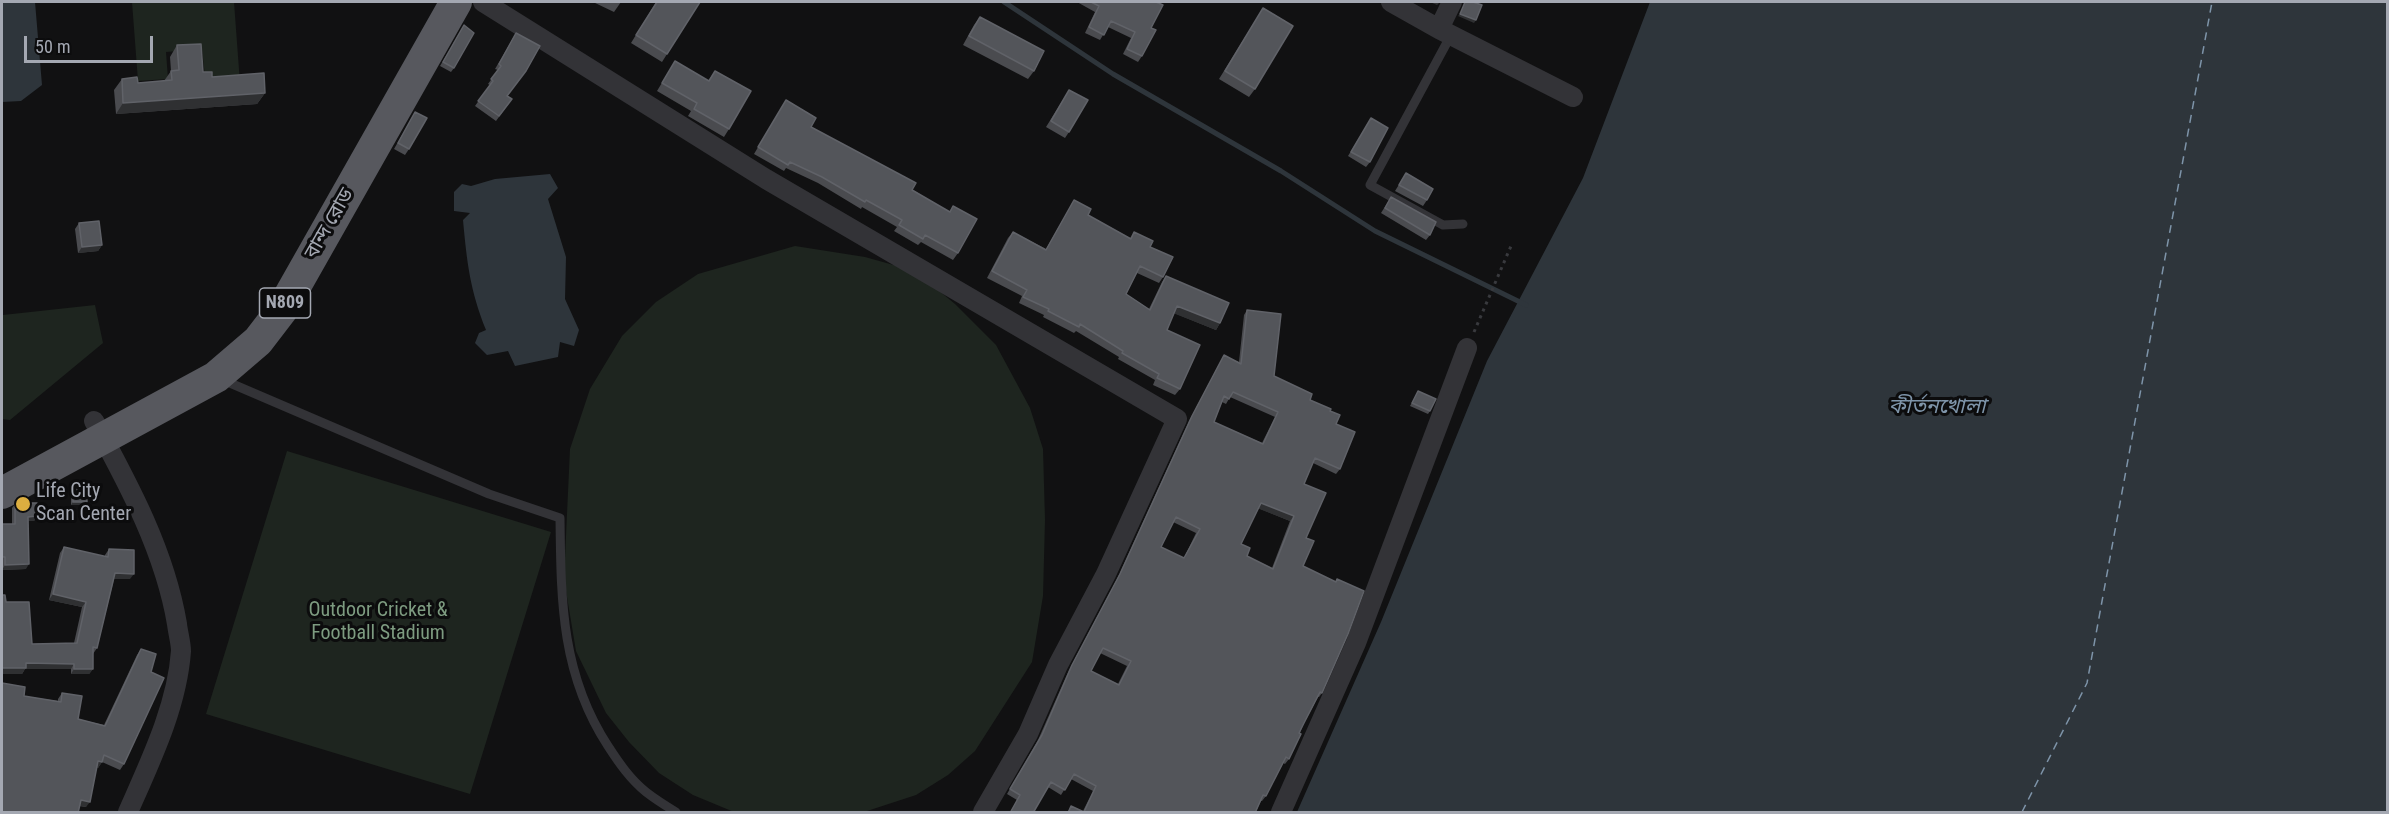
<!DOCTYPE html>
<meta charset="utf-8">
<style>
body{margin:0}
#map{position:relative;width:2389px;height:814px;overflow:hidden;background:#111112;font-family:"Roboto Condensed",sans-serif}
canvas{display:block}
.frame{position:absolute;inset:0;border:3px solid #a4a8b2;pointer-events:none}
.scale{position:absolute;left:24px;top:36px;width:129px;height:27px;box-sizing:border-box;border:3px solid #a4a8b2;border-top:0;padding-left:8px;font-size:18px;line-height:21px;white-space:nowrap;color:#a4a8b2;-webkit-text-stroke:4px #0c0c0d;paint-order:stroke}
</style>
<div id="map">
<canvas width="2389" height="814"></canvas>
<div class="frame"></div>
<div class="scale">50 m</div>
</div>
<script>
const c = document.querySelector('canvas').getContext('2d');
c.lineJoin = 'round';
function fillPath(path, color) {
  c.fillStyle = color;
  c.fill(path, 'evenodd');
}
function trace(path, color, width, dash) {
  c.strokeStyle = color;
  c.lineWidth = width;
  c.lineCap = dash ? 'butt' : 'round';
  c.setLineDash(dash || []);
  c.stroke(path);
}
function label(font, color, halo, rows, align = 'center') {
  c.font = font + ' "Roboto Condensed","Noto Sans Bengali",sans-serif';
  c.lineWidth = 6;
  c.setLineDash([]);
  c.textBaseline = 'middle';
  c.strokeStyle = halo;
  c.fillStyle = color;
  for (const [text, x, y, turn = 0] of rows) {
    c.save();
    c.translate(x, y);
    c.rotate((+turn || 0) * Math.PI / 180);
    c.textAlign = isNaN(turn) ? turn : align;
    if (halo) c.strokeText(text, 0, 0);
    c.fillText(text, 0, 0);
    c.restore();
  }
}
const green = new Path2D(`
 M132,2h102l6,81 -34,3 -4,-37 -36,3 2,27 -30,2z
 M795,246l70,11 50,14 40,33 41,41 34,63 13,41 2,71 -2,76 -11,66 -57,89 -27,24 -32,20 -52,17h-130l-41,-17 -34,-22 -30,-31 -23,-29 -30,-62 -12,-72 6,-130 20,-60 32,-53 34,-34 42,-28z
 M95,305l8,38 -93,77 -8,-1v-109l1,5z
 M287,451l264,81 -81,262 -264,-80z`);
const water = new Path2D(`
 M2,2h33l7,83 -21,16 -19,1z
 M1650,2h737v810h-1090l84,-190 106,-261 96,-183z
 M550,174l8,14 -10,11 18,58 -1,42 14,31 -5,16 -14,-4 -2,15 -43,9 -7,-15 -21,4 -12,-12 4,-10 7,-3c-16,-40 -19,-67 -23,-110l7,-7 -16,-2v-19l8,-8 9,2 24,-7z`);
const stream = new Path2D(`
 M1004,2l109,72 168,97 94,60 151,74`);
const ferry = new Path2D(`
 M2022,812l65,-129 125,-681`);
const path = new Path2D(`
 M1474,332l37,-86`);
const service = new Path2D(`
 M1451,35l-81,150 73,40 20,-1
 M223,380l266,114 71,24c1,83 1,156 48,228 11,17 22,33 38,46 9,7 20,14 30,20`);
const minor = new Path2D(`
 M483,2l283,177 411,240 -71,155 -48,91 -30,69 -45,78
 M1391,2l48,27 13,-27
 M1439,29l134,68
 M94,421c35,64 71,131 83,203 1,9 4,19 4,27 -4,56 -31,111 -53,161
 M1281,812l75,-169 111,-295`);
const trunk = new Path2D(`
 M2,493l214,-116 42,-36 23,-30 175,-309`);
const wall = new Path2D(`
 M593,2h28l-7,10z
 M656,2h44l-38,60 -31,-19z
 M1077,2h79l-5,26 -9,28 -4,6 -15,-8 8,-16 -23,-11 -8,13 -15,-7 10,-21z
 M1263,8l-8,81 -6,8 -30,-18z
 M980,17l54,54 -6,8 -65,-34 11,-20z
 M464,25l-10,43 -3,4 -11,-6z
 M516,33l-9,63 5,3 -16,22 -21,-15 15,-21 -2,-1 10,-14 -3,-1z
 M177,45l26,27 9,5 53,16 -8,11 -141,10 -2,-24 8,-11 16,4 26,-2 7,-10 -1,-14z
 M675,61l33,20 7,-10 14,58 -5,8 -36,-21 3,-5 -34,-20z
 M1069,90v42l-4,6 -19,-11z
 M786,100l25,27 138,85 4,-6 5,47 -5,7 -32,-18 -3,3 -24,-14 3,-4 -35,-20 -1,2 -43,-26 -32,-15 -2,3 -30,-17z
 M415,112l-6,37 -4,6 -11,-6z
 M1371,118l-1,44 -4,5 -18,-11z
 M1406,173l21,27 -4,6 -28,-15z
 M1391,197l39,38 -4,5 -45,-27z
 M1074,200l14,15 42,23 4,-6 16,15 13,30 -4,6 -22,-10 -11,21 23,15 13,-27 4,-6 54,47 -4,7 -42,-17 -7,17 13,59 -5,6 -22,-10 2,-5 -37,-21 1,-2 -43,-26 -2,2 -31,-16 1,-2 -25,-12 3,-7 -35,-18 21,-40 5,-6 33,17z
 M79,223l23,22 -4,6 -20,2 -3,-24z
 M1247,310l27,66 36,24 20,11 6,13 4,45 -4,5 -23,-11 -9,21 2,54 -3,28 32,16 2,-3 -15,114 -3,4h-1l-14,26 -15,36 -4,5 -2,-1 -17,33 -4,5h-1l-6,12h-188l4,-7 12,5 10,-20 -22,-12 -10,16 -13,-8 -38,26 7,-13 -10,-6 31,-54 31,-70 48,-91 72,-158 35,-66 15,7 5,-47zM1230,397l45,20 -13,26 -48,-21 8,-20 4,2zM1258,508l32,13 -18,47 -25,-12 -6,-12zM1173,522l23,11 -12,25 -23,-11zM1100,653l27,13 -9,18 -27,-13z
 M1418,391l12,20 -2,3 -18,-8z
 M73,486l12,19h-14v-16z
 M28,503l9,13 -3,5h-6l-2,48 -24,1v-8l10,-38v-16l3,-4z
 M64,547l41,10v-2l4,-6 21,30h-16l-17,69 -4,6v15l-4,5h-18v-5h-46l-3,5 -16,-72 26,42 42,-1 8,-36 -33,-7 11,-47z
 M141,649l-17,115 -4,6 -18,-8 -4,6 -1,-1 -11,40 -7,-1 -55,-110 34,5v-2l4,-6 16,26 26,6 33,-70z`);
const shadedWall = new Path2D(`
 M1430,2h10l-3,3z
 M1460,14l16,6 -2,3 -16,-7z
 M265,93l-8,11 -141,10 7,-11z
 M102,245l-4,6 -20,2 4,-6z
 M1177,306l43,17 -4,7 -43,-17z
 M73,502h14l-2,3h-14z
 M1261,503l33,13 -4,5 -33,-13z
 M37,516l-3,5h-9l3,-4z
 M29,564l-3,5 -24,1 3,-5z
 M115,573l19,1 -4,5h-19z
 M53,594l33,8 -4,5 -33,-7z
 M26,663l48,1 -3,5h-46l-3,5h-20v-6z
 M74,669h19l-4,5h-18z
 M98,761l4,1 -4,6 -4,-2z
 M81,800l9,2 -4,5 -9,-2z`);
const building = new Path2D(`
 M657,2h43l-33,52 -31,-19z
 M1091,2h65l7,3 -12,23 5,2 -14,26 -15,-7 8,-17 -24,-11 -7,14 -15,-8 10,-21z
 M1465,2h8l9,3 -6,15 -16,-6z
 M1263,8l30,18 -38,63 -30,-18z
 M980,17l64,34 -10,20 -65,-35z
 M464,25l10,8 -20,35 -11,-6z
 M516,33l24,13 -14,25 -19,25 5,3 -13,17 -21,-15 15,-20 -2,-2 10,-13 -2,-2z
 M201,44l2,28h9v5l52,-4 1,20 -142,10 -1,-24 15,-2 1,6 34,-3 -1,-9 8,-1 -2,-25z
 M675,61l34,20 6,-10 36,20 -22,38 -35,-20 3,-6 -35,-20z
 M1069,90l19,10 -19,32 -18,-11z
 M786,100l30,18 -5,9 105,56 -4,7 38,22 3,-6 24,13 -19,34 -33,-18 -2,4 -24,-14 3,-5 -36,-20 -1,2 -43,-25 -32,-15 -2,3 -30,-18z
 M415,112l12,6 -18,31 -11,-6z
 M1371,118l17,10 -18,34 -19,-10z
 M1406,173l27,16 -6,11 -28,-15z
 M1391,197l45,25 -6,13 -45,-27z
 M1074,200l17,9 -3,6 43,24 3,-7 19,9 -3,6 23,10 -10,20 -23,-11 -14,28 24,16 16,-34 63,27 -9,20 -43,-17 -10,24 33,15 -20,44 -23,-11 2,-4 -37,-21 1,-2 -43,-27 -1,3 -31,-16 1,-2 -26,-12 4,-7 -35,-19 21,-39 33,18z
 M99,221l3,24 -20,2 -3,-24z
 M1247,310l34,4 -7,62 38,18 -2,6 21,9 -1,2 10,4 -4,9 19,8 -15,37 -25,-11 -11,26 22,9 -20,45 8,3 -11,25 33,16 1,-3 27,12 -16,43 -26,59 -2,-1 -16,31 -5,10 2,1 -12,25 -3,-2 -20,39 -3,-1 -8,18h-187l3,-7 13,6 12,-26 -22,-12 -9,16 -14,-8 -18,31h-23l10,-18 -10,-6 32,-54 30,-70 48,-91 72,-158 32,-61 17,9zM1233,392l45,20 -15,32 -49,-22 10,-26 5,3zM1261,503l33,13 -21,53 -26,-13 3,-8 -9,-4zM1176,517l24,12 -16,29 -23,-11zM1103,648l28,13 -12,24 -28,-14z
 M1418,391l18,8 -6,12 -18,-8z
 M73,486h13l1,16h-14z
 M27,497l1,6h9v13l-9,1 1,47 -24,1v-8h-3v-33h13v-20z
 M64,547l44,10 1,-8 25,1v24l-19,-1 -18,75 -4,-1v22h-19v-5l-48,-1v5h-24v-73h3l1,7h23l3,42 45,-1 9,-41 -33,-8z
 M141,649l15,5 -5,18 13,6 -40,86 -20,-9 -2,7 -4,-1 -8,41 -9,-2 -3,13h-76v-130l23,4 -1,9 37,6 1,-9 20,3 -4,23 27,7z`);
const markers = [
 [23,504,8,"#dcae40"]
];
const shields = [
 [285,303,51]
];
const shieldNames = [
 ["N809",285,303]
];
const streetNames = [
 ["বান্দ রোড",330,224,-60]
];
const poiNames = [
 ["Life City",36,492],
 ["Scan Center",36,515]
];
const parkNames = [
 ["Outdoor Cricket &",378,611],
 ["Football Stadium",378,634]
];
const waterNames = [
 ["কীর্তনখোলা",1937,408]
];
fillPath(green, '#1e251f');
fillPath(water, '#2e353b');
trace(stream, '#2e353b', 5);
trace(ferry, '#7e94a9', 1.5, [8, 6]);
trace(path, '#393a3e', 3, [3, 4.5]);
trace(service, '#333337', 9);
trace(minor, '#333337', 20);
trace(trunk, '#57585e', 32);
fillPath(wall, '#4a4b4f');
fillPath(shadedWall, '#2f3032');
fillPath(building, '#53555a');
trace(building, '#606268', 1.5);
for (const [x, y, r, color] of markers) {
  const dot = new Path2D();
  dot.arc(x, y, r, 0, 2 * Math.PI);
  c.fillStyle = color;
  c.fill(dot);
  trace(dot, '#0c0c0d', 2);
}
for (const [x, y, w] of shields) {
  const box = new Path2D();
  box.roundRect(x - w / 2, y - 15, w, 30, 4.5);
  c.fillStyle = '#0c0c0d';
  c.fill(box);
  trace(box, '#a4a8b2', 1.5);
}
label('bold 18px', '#a4a8b2', null, shieldNames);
label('20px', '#a4a8b2', '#0c0c0d', streetNames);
label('20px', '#a4a8b2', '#0c0c0d', poiNames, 'left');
label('20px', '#7d9b80', '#0c0c0d', parkNames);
label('italic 21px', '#7e94a9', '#0c0c0d', waterNames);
</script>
